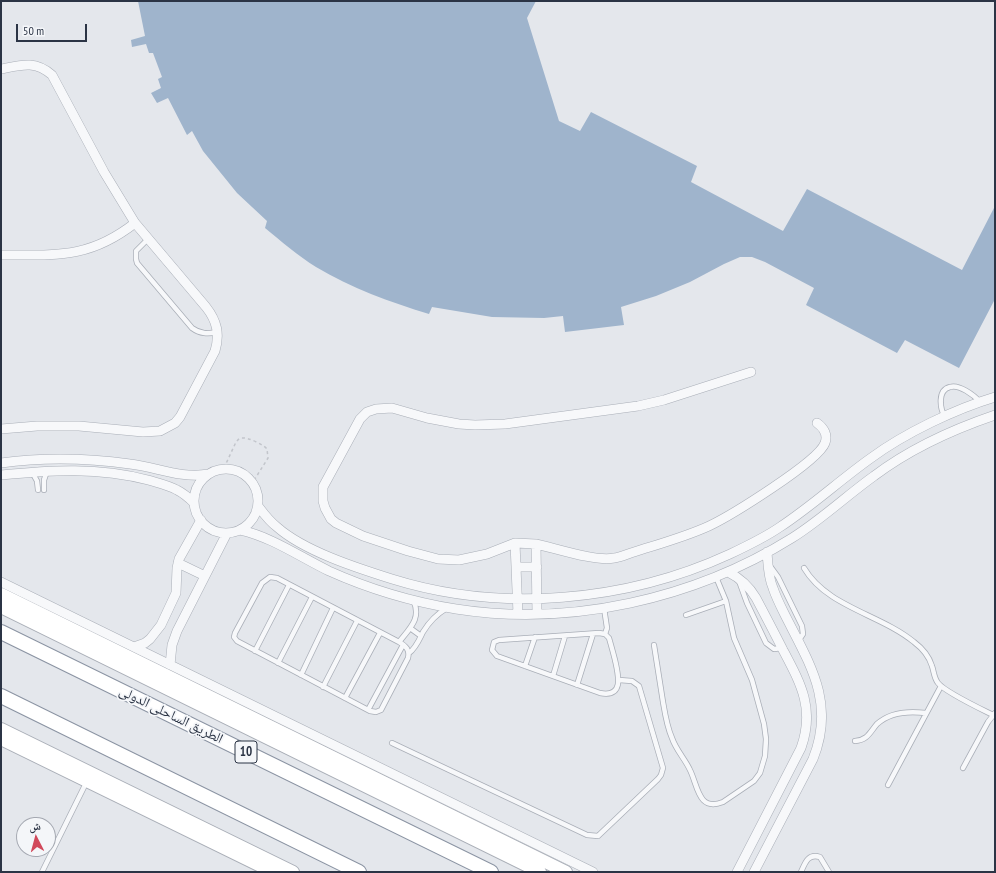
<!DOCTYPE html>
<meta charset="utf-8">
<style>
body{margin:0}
#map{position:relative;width:996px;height:873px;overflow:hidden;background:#e4e7ec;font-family:"PT Sans Narrow","Noto Naskh Arabic",sans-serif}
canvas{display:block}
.frame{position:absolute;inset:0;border:2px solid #2b3445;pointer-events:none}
.north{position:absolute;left:16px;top:817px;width:40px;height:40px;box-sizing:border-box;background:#f4f6f9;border:1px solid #a4a8b1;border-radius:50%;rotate:354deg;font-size:11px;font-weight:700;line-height:16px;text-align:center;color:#2b3445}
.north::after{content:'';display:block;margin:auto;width:14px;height:18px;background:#d1495b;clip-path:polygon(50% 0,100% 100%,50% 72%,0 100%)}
.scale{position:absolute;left:16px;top:24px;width:71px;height:18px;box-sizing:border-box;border:2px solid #2b3445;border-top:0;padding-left:5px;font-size:12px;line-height:14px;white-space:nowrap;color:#2b3445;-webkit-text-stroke:3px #f4f6f9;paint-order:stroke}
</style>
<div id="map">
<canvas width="996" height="873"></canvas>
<div class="frame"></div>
<div class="north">ش</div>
<div class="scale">50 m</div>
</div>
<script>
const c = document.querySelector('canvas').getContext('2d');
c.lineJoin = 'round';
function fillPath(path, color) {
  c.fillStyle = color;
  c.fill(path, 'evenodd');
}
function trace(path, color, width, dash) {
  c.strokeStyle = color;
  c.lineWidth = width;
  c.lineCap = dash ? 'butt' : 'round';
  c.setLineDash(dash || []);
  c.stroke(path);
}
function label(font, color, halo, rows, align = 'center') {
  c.font = font + ' "PT Sans Narrow","Noto Naskh Arabic",sans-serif';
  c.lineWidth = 3.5;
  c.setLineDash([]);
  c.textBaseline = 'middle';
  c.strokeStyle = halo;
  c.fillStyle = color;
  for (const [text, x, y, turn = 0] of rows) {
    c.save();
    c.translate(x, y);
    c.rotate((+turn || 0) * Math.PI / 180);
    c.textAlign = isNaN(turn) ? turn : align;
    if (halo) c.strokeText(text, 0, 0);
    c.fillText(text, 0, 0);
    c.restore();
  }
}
const water = new Path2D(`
 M138,1h398l-9,17 32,103 21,10 11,-19 106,54 -6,16 92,49 24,-42 155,81 33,-64v93l-36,69 -54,-28 -8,13 -91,-48 8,-17 -49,-26 -13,-5h-12l-16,7 -34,18 -34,14 -35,11 3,18 -59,7 -2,-16 -19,2 -52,-1 -60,-10 -3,7c-39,-12 -78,-26 -113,-47 -18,-11 -35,-26 -51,-39l2,-7 -30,-28 -34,-42 -11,-20 -5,4 -19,-37 -11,5 -6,-10 10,-5 -3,-9 4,-2 -9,-24h-4l-3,-9 -14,3 -1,-7 14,-4z`);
const path = new Path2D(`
 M224,468l12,-26c2,-2 3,-4 6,-4 6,-1 22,7 25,11l1,9 -15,24`);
const service = new Path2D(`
 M148,239l-12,12v8l1,4 55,65c8,6 16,6 26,4
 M945,417c-5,-8 -8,-27 5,-30 9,-3 24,8 30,15
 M32,472l5,9 1,9
 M44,490v-10l3,-9
 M770,566l8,11 24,49 1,8 -4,6
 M804,568c23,39 76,46 110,74 8,6 15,14 18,24 2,6 2,12 6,17 7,9 43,26 55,32
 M270,577l7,1 122,64c7,4 11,8 9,16l-27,52 -5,2 -6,-1 -133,-70 -3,-4 1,-4 27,-50z
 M739,581l8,22 19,40 8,6 8,-1
 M604,608l3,20 -2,6
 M686,615l40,-14
 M410,628l11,8
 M599,633l6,1 4,4c2,7 4,14 6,22 3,14 10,38 -15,33l-103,-37 -5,-6 2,-8 5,-2z
 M399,642c11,-14 23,-24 14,-42
 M654,645c3,19 6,38 9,57 2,12 4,25 9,36 4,12 13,21 18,32 8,16 8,42 33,32l31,-21 6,-8 5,-17 1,-17 -2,-15 -12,-44 -18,-42 -8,-37 -10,-24
 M255,651l34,-66
 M409,653c7,-5 10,-13 14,-21 6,-10 14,-18 24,-24
 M278,663l34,-66
 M525,666l10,-29
 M301,675l32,-67
 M553,676l12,-40
 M577,685l16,-51
 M323,687l34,-66
 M345,698l35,-65
 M368,710l35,-65
 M855,741c13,-1 15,-9 22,-17 13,-12 33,-13 49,-11
 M392,743l195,92 11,1 60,-57 3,-4 2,-7 -24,-82 -7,-5 -13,-1
 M963,768l25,-46 7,-9
 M888,785l53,-99
 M42,872l45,-91
 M801,872c4,-9 7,-19 19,-15l9,15`);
const minor = new Path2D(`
 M1,69c20,-4 34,-9 51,6l52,97 31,51 71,84c11,14 14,27 9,44l-35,66 -5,6 -15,8 -17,1 -64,-6h-42l-36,3
 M1,255c55,0 88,4 134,-32
 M1,463c44,-6 85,-5 129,1 27,3 50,15 79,10
 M194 501a32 32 0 1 1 64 0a32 32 0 1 1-64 0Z
 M1,475c51,-5 97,-8 147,5 10,3 20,5 29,10 6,3 12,8 17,13
 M258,506c6,8 11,15 19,21 27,24 80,41 115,52 109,34 234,23 338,-25 17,-8 34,-16 50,-27 32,-21 60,-47 91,-69 34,-25 84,-49 124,-61
 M240,530c32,7 60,27 89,41 40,18 84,31 127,38 114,18 238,-10 336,-71 29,-18 54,-42 82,-62 37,-28 77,-46 121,-61
 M515,543l3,71
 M536,544c19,4 60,18 78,14 7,-1 13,-4 20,-6 25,-8 51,-15 75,-26 21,-10 109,-64 116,-83 3,-8 -1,-15 -8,-20
 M178,563l27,13
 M516,567h21
 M728,572c12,6 21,14 28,26 9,17 18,34 27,52 18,34 32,59 18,98l-64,124
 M1,582l592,290
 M537,614l-1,-70 -21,-1 -28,11 -28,6 -21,-1 -30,-8 -45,-15 -27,-13 -5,-4 -6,-11 -2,-7v-14l37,-68 7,-7 9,-3 16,-1 35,10 32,6 16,1 30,-1 133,-18 26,-6 87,-28
 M134,647l11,-4 5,-4 11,-14 15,-32 1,-25 2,-9 22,-39
 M170,665l2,-20 5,-14 50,-98
 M754,872l59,-113c23,-57 -4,-96 -29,-146 -4,-8 -8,-16 -11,-25 -5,-11 -5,-24 -6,-36`);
const secondary = new Path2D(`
 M1,594l565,278
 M1,607l539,265
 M1,729l292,143
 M1,739l272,133`);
const trunk = new Path2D(`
 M1,632l490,240
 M1,696l358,176`);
const shields = [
 [246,752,22]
];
const shieldNames = [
 ["10",246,752]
];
const streetNames = [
 ["الطريق الساحلى الدولى",171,715,26]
];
fillPath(water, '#9fb4cc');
trace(service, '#a9aeb7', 6);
trace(minor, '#a9aeb7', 10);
trace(secondary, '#a9aeb7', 14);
trace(trunk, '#8b94a3', 16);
trace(path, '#c2c5cb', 1.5, [3, 3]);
trace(service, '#f7f8fa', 4.5);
trace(minor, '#f7f8fa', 9);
trace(secondary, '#fff', 12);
trace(trunk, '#fff', 14);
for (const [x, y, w] of shields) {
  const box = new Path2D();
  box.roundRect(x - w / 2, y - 11, w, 22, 3);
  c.fillStyle = '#f4f6f9';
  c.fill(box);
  trace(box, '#2b3445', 1);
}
label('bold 13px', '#2b3445', null, shieldNames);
label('14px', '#2b3445', '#f4f6f9', streetNames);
</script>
